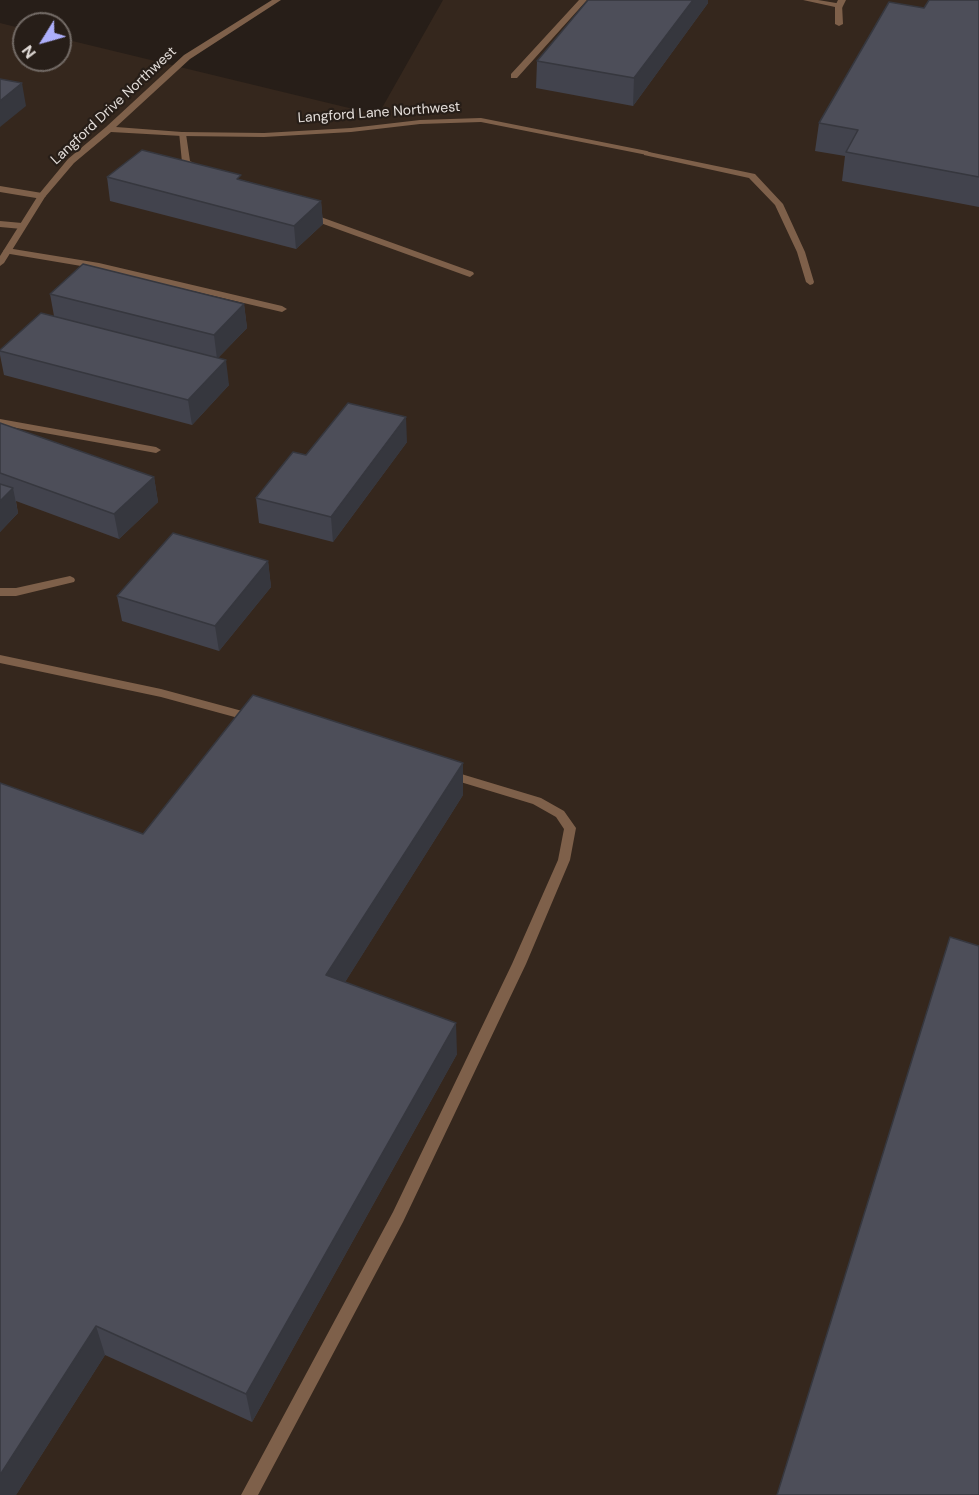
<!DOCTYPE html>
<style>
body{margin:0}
#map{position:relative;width:979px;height:1495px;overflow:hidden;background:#271e18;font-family:"DM Sans",sans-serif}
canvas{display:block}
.north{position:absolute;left:12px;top:12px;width:60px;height:60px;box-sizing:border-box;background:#271e18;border:2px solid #736b66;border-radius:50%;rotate:233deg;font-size:16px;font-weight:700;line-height:24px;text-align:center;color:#e4deda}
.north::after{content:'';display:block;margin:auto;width:21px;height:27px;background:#adaffb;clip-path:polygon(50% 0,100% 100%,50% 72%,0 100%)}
</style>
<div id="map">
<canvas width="979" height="1495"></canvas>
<div class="north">N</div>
</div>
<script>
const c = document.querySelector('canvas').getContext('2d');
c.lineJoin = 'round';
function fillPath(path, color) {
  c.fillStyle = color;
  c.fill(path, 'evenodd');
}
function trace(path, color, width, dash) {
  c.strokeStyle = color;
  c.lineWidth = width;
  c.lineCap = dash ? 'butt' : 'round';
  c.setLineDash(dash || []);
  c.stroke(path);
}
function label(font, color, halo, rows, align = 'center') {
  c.font = font + ' "DM Sans",sans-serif';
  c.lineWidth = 4.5;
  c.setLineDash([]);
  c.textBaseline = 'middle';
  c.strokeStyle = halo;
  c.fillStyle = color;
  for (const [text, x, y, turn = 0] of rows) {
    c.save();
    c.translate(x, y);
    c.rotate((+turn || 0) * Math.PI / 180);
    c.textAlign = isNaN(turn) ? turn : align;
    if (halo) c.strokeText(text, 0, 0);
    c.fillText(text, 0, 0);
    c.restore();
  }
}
const built = new Path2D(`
 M443,0h536v1495h-979v-1472l24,6v31h36v-22l318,77z`);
const lane = new Path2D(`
 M579,0h8l-70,78h-6v-4z
 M803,0h15l24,4 1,20 -4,2 -4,-2v-17z
 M179,132l7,2 4,27 13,7v4h-6l-15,-10z
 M644,151l111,23 28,30 22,48 9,30 -1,2 -3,1 -4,-3 -9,-30 -22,-47 -26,-27 -105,-23z
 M0,186l42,7 4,3 -4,3 -42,-7z
 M307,212l166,60 1,2 -4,3 -3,-1 -163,-59v-4z
 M0,221l22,2 4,3 -4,3 -22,-2z
 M7,248l92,15 183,43 5,3 -5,3 -183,-43 -95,-16 -1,-2z
 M0,419l156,28 5,3 -5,3 -156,-28z
 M70,576l4,2 1,2 -1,2 -58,14h-16v-8h16z
 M0,655l161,34 96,26 2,3 -6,4 -92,-25 -161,-34z
 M448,770l93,28 23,13 12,17 -6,32 -44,104 -123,258 -145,273h-17l152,-283 119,-248 46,-104 6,-31 -8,-12 -23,-13 -89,-27 -2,-3z`);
const street = new Path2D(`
 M272,0h9l-91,59 -74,68 66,5 82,1 87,-5 69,-8 61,-2 166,33 4,2 -4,2 -166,-33 -61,2 -69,8 -87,5 -82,-1 -71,-4 -37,31 -29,34 -41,66 -4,3v-10l39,-62 29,-35 38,-32 78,-72z
 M838,0h8l-4,8h-3l-4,-2z`);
const wall = new Path2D(`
 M588,0h120v3l-75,103 -97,-18 1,-27z
 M979,0v207l-137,-26 3,-25 -30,-5 4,-28z
 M107,177l135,3 79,21 2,23 -27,25 -186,-48z
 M50,294l194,10 3,24 -29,30 11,27 -37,40 -188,-50 -4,-20v-5l54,-34z
 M0,423l154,54 4,25 -39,37 -103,-38 2,12 -18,19z
 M407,442l-74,100 -74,-19 -3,-25 50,-43z
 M268,561l3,26 -52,64 -97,-30 -5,-25z
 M463,795l-118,187 112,72 -205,368 -147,-67 -89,140 127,-661z`);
const shadedWall = new Path2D(`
 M693,0h15v3l-75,103 1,-28z
 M22,83l4,23 -26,21v-26z
 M321,201l2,23 -27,25 -2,-23z
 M244,304l3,24 -30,31 -3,-24z
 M226,360l3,25 -37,40 -4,-25z
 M406,417l1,25 -74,100 -2,-25z
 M154,477l4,25 -39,37 -5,-25z
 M13,488l5,25 -18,19v-31z
 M268,561l3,26 -52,64 -4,-25z
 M463,763v32l-133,211 -4,-31z
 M456,1023l1,31 -205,368 -6,-28z
 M96,1326l9,29 -89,140h-16v-20z`);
const building = new Path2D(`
 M588,0h105l-59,78 -97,-17z
 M929,0h50v177l-133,-25 12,-22 -39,-7 70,-121 35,6z
 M0,79l22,4 -22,18z
 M142,150l99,25 -4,4 84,22 -27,25 -187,-49z
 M83,264l161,40 -30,31 -164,-41z
 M41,313l185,47 -38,40 -188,-49v-1z
 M348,403l58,14 -75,100 -75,-19 37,-46 13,3z
 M0,423l154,54 -40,37 -114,-41z
 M0,484l13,4 -13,13z
 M173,533l95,28 -53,65 -98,-30z
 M253,695l210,68 -137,212 130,48 -210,371 -150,-68 -96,149v-692l143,51z
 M950,937l29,9v549h-202z`);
const farStreetnames = [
 ["Langford Drive Northwest",114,106,-43],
 ["Langford Lane Northwest",379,113,-4]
];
fillPath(built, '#35271d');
fillPath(lane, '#7e604a');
fillPath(street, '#7e604a');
fillPath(wall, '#42434d');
fillPath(shadedWall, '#36373e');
fillPath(building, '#4d4e59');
trace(building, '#36373e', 1.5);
label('14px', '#e4deda', '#271e18', farStreetnames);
</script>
